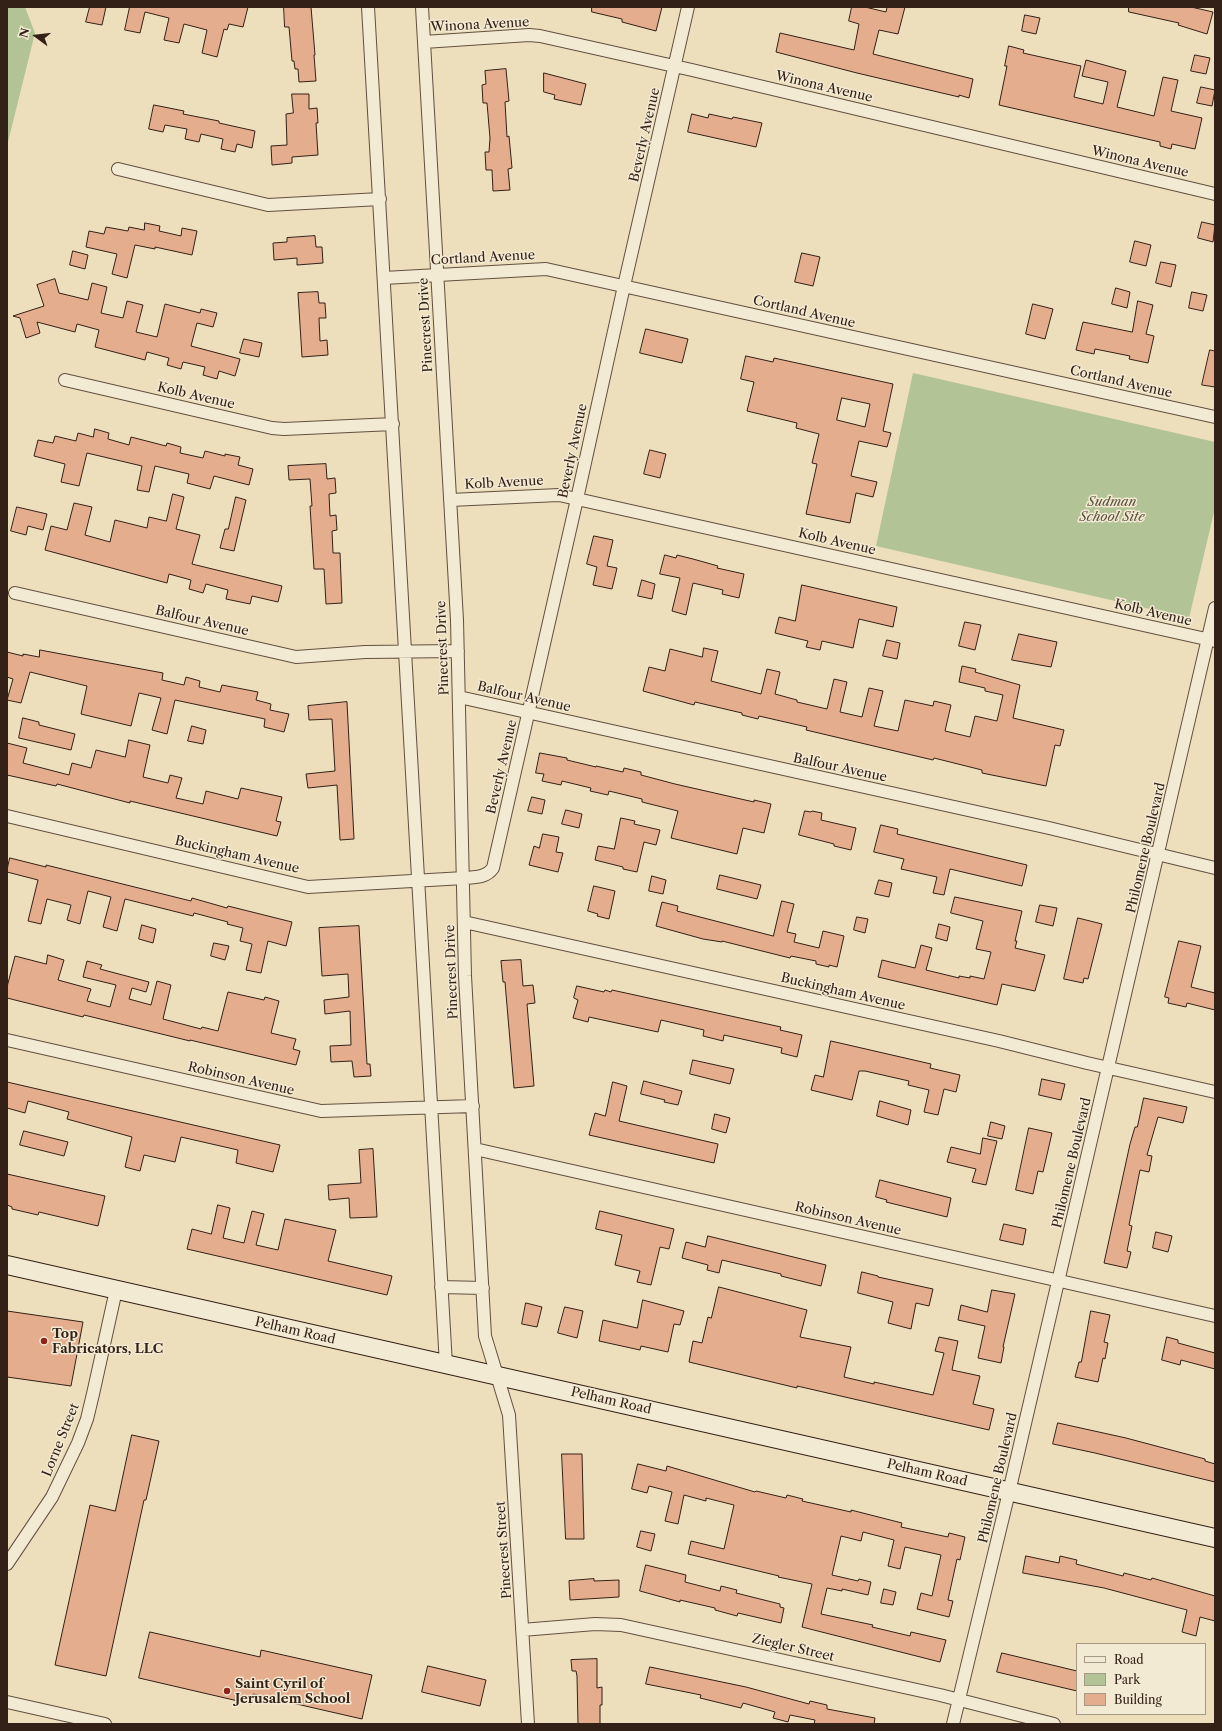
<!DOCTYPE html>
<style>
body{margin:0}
#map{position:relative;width:1222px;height:1731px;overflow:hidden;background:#eddfbc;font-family:"Libre Caslon Text",serif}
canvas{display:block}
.frame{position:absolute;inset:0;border:8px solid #332016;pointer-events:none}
.legend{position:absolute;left:1076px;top:1643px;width:130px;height:72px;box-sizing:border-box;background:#f3ead3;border:1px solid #a69987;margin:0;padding:5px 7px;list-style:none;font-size:12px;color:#332016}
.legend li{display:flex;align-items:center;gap:8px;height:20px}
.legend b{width:20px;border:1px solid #a69987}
.north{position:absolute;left:16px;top:16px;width:40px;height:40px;-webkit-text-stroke:3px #f3ead3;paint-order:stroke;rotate:285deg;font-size:11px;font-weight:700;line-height:16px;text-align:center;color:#332016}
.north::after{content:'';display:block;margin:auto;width:14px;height:18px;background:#332016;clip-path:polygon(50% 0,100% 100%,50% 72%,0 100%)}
</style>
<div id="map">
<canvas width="1222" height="1731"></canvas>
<div class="frame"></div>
<ul class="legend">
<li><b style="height:5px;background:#f3ead3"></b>Road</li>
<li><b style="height:11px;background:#b2c396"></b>Park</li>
<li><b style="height:11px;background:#e4ad8d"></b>Building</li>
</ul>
<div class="north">N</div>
</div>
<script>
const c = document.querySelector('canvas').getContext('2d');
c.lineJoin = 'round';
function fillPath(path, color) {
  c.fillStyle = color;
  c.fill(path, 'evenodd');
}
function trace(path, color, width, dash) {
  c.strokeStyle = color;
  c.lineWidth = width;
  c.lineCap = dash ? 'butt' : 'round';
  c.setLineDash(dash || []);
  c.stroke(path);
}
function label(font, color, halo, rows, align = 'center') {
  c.font = font + ' "Libre Caslon Text",serif';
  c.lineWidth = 3;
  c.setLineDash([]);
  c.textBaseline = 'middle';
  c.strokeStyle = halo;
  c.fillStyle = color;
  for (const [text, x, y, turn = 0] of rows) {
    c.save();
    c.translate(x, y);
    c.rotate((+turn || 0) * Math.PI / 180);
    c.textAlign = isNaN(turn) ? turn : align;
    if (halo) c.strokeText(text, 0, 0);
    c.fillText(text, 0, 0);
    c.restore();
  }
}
const green = new Path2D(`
 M7,7h18l10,26 -28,113z
 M913,373l302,69v66l-26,110 -313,-72z`);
const building = new Path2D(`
 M90,7h16l-4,18 -16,-3z
 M130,7h118l-5,20 -14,-3 -2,6 -3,-1 -7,28 -15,-4 5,-23 -23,-6 -5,19 -15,-3 5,-22 -24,-6 -5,21 -15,-3z
 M284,7h27l4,48h-1l2,26 -17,1 -1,-13h-3l-1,-8h-2l-3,-34h-4z
 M592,7h70l-6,24 -34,-9v-3l-30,-7z
 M852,7h13l21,5 1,-5h18l-7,27 -19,-4 -6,24 100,25 -4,19 -10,-3v2l-102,-24 -81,-21 4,-19 74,17 5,-26 -10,-3z
 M1129,7h62l22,5 -6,22 -29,-9 1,-2 -50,-11z
 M1025,15l15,3 -4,16 -14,-3z
 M1009,46l15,4 -1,3 58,13 -7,31 29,7 5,-22 -26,-6 4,-16 40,11 -9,36 37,9 9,-39 15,3 -7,31 31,7 -7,31 -23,-5 -1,5 -11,-3v-4l-161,-37 8,-39h-2z
 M1195,55l15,3 -4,16 -15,-3z
 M506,69l3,32 -4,1 2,35 2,-1 3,32 -4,1 2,21 -17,1 -1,-21h-6l-1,-18h4l1,-14 -3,-35h-4l-1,-18 4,-1 -1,-13z
 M544,73l42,11 -5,21 -27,-6 1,-4 -11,-3z
 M1201,87l14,3 -3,16 -15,-3z
 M292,94h17v15l8,-1 1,15h-2l2,32 -26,2v6l-20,2 -1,-19 16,-1 -1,-31 7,-1z
 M154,105l30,6 -1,3 36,7v2l36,8 -3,17 -15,-4 -2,8 -14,-3 2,-10 -22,-5 -2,8 -14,-3 2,-10 -22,-4 -2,7 -14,-3z
 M692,114l16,4 1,-4 23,5 1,-2 29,6 -6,24 -68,-15z
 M1202,222l13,3 -2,17 -15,-4z
 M145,223l15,3 -1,5 22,5 1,-8 15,3 -5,24 -37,-8v2l-20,-4 -8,33 -15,-4 5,-20 -31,-7 3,-16 15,3 2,-7 22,4 1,-4 15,3z
 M315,236l1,11h6l1,16 -26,2v-7l-23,2 -1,-17 14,-1v-4z
 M1135,241l16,4 -5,21 -16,-4z
 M73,251l15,4 -3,14 -15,-4z
 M802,253l18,4 -7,29 -18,-4z
 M1161,262l15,3 -5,22 -15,-4z
 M55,279l4,14 29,7 4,-17 15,4 -6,26 22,5 4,-17 16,4 -7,27 21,5 8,-33 35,9 1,-4 16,4 -4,14 -16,-4 -6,23 49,13 -5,17 -16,-5 -2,8 -14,-4 2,-8 -22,-5 -2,7 -14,-4 2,-7 -22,-6 -2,8 -50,-13 4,-17 -22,-6 -2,8 -38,-10 3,11 -14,5 -6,-20 -7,-2 31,-10 -7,-21z
 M1116,288l14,4 -3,16 -15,-4z
 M318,292l1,11h6l1,15h-7l1,23 7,-1 1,15 -26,2 -4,-64z
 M1192,292l15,3 -4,16 -14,-3z
 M1138,301l15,4 -7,29 8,2 -6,27 -19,-4 1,-3 -35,-7 -1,5 -18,-4 7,-28 49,10z
 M1033,304l20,5 -8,30 -19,-5z
 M646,329l42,10 -6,24 -42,-10z
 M244,339l18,4 -3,14 -19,-4z
 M1210,350l5,1v36l-13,-2z
 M746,356l27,6 1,-4 119,26 -10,47 8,2 -4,14 -28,-6 -8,35 26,6 -4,15 -17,-4 -6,30 -44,-9 11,-50 -5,-1 7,-29 -23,-6 1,-5 -50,-12 7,-29 -13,-3zM842,398l28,6 -5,23 -28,-7z
 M95,429l14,4 -1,6 21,6 2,-8 35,9 1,-3 14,4 -1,6 23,5 2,-7 20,5v-2l15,3 -2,8 15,4 -4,16 -35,-9 -4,13 -23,-6 2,-9 -34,-8 -6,26 -12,-2 5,-24 -55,-13 -8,33 -18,-4 4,-18 -31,-8 4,-16 15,3 2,-7 21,5 2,-8 15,4z
 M650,450l16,4 -6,24 -16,-4z
 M326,464l1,15 8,-1 1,15 -7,1 1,22 6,-1 1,15 -5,1 1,22h7l2,50 -16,1 -2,-35h-10l-4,-63h2l-2,-27 -21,1 -1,-14z
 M173,494l11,3 -8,32 24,6 -8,29 90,22 -4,16 -26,-6 -2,8 -24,-5 2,-9 -22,-6 -3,9 -14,-4 2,-9 -22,-6 -2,9 -122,-33 6,-24 16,4 7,-27 18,4 -7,28 25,7 5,-22 32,8 2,-11 17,4z
 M236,497l10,3 -12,51 -14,-3 5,-19h3z
 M17,507l30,7 -4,16 -15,-4 -2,9 -15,-4z
 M594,536l19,4 -6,26 10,2 -5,21 -19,-4 4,-18 -10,-3z
 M665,555l11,3 1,-3 16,4 25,7 -1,2 27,6 -5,24 -17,-4 1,-4 -30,-7 -7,32 -14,-4 8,-33 -20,-4z
 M642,580l13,4 -3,15 -14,-3z
 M802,585l95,22 -4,20 -34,-8 -6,29 -31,-7 -2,9 -14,-3 2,-6 -33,-8 4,-16 16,4z
 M965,622l16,3 -6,25 -16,-4z
 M1019,634l38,8 -6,25 -39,-7z
 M887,640l13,3 -3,16 -14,-3z
 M704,648l14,3 -7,30 50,13 6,-25 13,3 -5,22 22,6v2l30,7 7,-30 13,3 -7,30 22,5 7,-29 14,3 -9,35 24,5 7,-31 28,6 1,-5 17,4 -6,26 25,6 5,-21 22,5 6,-26 -18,-4v-3l-26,-6 3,-16 14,3 -1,3 45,13 -7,33 51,12 -4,16 -5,-1 -9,41 -64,-13v-3l-48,-12 -1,2 -127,-30 1,-3 -48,-11 -1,3 -16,-4v-2l-47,-11 -1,3 -51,-14 6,-24 16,4 5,-22 32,8z
 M40,650l123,23 -1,7 22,5 2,-8 14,4 -1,6 21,5 2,-7 36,7 -2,8 15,4 -1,6 19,4 -5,18 -20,-5 1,-8 -90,-19 -8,34 -15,-4 9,-32 -22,-5 -8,33 -50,-12 6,-28 -57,-14 -9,31 -14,-3 6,-21 -6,-2v-25l16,4v-2l16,3z
 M347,702l7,137 -14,1 -3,-55 -29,3 -2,-14 29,-3 -3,-52 -23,1 -1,-14z
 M23,718l16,4v3l36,9 -4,16 -52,-12z
 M192,726l14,4 -3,14 -15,-3z
 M129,740l21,5 -7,32 25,6 2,-8 12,3 -6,20 27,6 3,-13 32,8 3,-11 41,9 -6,24 5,1 -4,14 -147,-35v2l-73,-19 -1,2 -49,-11v-32l20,5 -4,15 46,12 3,-12 19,5 5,-18 29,7z
 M540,753l27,5v2l29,7v-1l27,6 1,-4 17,4v3l34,9 79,18v-2l17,4 -7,29 -21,-5 -6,26 -66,-16 7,-27 -36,-9v-3l-33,-8 -1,4 -18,-4 1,-3 -29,-7 -1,4 -19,-4 2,-7 -8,-1z
 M532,797l13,3 -3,14 -14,-3z
 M566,810l16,4 -3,14 -17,-4z
 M805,811l6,1 1,-1 10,2 -1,7 35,8 -5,22 -17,-4v-2l-35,-9z
 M621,818l14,3 -1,3 26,6 -4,15 -12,-3 -7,30 -14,-3v-2l-28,-7 3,-14 16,3z
 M881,825l17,4 -1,5 130,31 -5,21 -72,-17 -6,26 -11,-2 4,-16 -36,-8 3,-10 -30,-7z
 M543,834l16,3 -3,15 7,1 -5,19 -29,-7 5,-19 5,2z
 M10,858l36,9v-2l145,36 1,-3 35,10 1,-2 64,16 -6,24 -18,-5 -7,32 -15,-3 6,-26 -12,-3 3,-13 -16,-4 1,-2 -34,-9 -1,3 -68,-17 -8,32 -14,-4 8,-30 -23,-6 -8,33 -13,-4 4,-15 -24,-6 -6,25 -13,-3 10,-41 -31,-8z
 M720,875l41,10 -4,14 -40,-10z
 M652,876l14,4 -3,14 -14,-3z
 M879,880l13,3 -3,14 -14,-3z
 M594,886l21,5 -6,28 -12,-3 1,-2 -10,-3z
 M955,897l67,14 -7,30h2l-2,7 30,7 -10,36 -33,-7 -5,21 -119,-28 4,-17 33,8 6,-23 11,3 -6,22 33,8v-2l11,2v-2l14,3 7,-27 -15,-3 7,-28 -32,-8z
 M782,901l12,3 -7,28 9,2 -2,8 25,6 4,-17 21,5 -7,31 -8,-2v2l-13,-3v-3l-25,-5 -1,2 -68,-17v1l-19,-3 -47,-13 6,-24 16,4 -1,5 96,25z
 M1040,905l17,3 -4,18 -17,-4z
 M857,917l11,2 -3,14 -11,-3z
 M1078,918l24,6 -14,55 -4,-1 -1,5 -19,-4z
 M939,924l11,3 -3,14 -11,-3z
 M142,925l14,4 -3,14 -14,-4z
 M359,926l8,138h3l1,12 -17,1 -2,-16 -21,1 -1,-16 21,-1 -1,-34 -25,3 -1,-14 25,-3 -1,-23 -26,2 -3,-48z
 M1179,941l22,5 -10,41 24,6v17l-28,-7 -1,4 -18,-4 1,-5 -4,-1z
 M214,943l15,3 -4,14 -14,-4z
 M48,955l16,5 -6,20 33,9 -4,12 23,6 6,-22 -33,-8 4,-16 15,4 -2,4 49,13 -3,10 -14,-4 -3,11 22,6 6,-24 14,4 -8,34 38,10 1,-2 16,4 10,-39 36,8 1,-3 14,4 -8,32 25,6 -3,10 7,2 -4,14 -106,-25v1l-106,-26 -1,2 -76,-19v-11l8,-31 31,8z
 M521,960l2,26 10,-1 2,18 -8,1 7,82 -20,2 -9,-106h-2l-2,-21z
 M577,986l27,6 1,-2 6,2 1,-2 169,37 -1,3 22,5 -5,22 -16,-4 1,-5 -58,-13 -1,6 -20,-5 1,-6 -43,-10 -3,12 -69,-15 -1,5 -15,-4 5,-18 -4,-2z
 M831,1041l100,23 -1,4 30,7 -4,17 -12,-3 -6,26 -14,-3 5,-22 -21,-5 1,-4 -44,-10h-6l-7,29 -41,-10 4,-15 8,2z
 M693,1060l41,9 -4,15 -40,-10z
 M1042,1079l23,5 -4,16 -22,-5z
 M644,1081l38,10 -4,14 -14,-3 1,-2 -24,-6z
 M7,1082l273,63 -7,27 -37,-9 2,-13 -57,-13 -6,25 -31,-7 -4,16 -15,-4 7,-30 -65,-18 2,-7 -41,-11 -3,12 -18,-5z
 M613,1082l14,4 -8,35 99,23 -4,19 -125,-28 6,-22 10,3z
 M1144,1098l43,9 -4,16 -25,-6 -11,38 5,1 -3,16 -9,-2 -11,55 3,1 -5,25 4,1 -4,16 -23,-5 26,-119 5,-17h2z
 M880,1101l31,9 -3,15 -31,-9z
 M715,1114l15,4 -4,15 -14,-4z
 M991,1122l14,4 -3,13 -14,-3z
 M1029,1128l23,5 -9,39 -5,-1 -5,23 -17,-4z
 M24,1131l44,11 -4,14 -44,-11z
 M983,1138l14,3 -11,44 -14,-3 4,-13 -29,-7 4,-15 29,7z
 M373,1149l4,68 -27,1 -1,-20 -20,2 -1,-15 33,-2 -2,-33z
 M7,1174l98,22 -7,30 -59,-14 -1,3 -26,-6v-2l-5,-2z
 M880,1180l71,18 -4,19 -61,-15 1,-2 -11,-3z
 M218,1205l12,3 -7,30 21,5 8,-32 12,3 -8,31 22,5 7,-31 51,11 -8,31 64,15 -5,19 -200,-46 5,-20 19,5z
 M600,1211l74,18 -5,20 -9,-2 -9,38 -14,-3 3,-11 -25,-6 7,-30 -26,-6z
 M1004,1224l22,5 -3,16 -23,-5z
 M1156,1232l16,4 -4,16 -15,-4z
 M708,1236l118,29 -5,21 -40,-10v-2l-59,-14 -3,13 -12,-3 1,-5 -26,-7 4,-16 19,5z
 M862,1272l16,4v1l55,12 -4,17 -13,-3 -5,26 -23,-6 5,-21 -35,-9z
 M719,1287l88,23 -7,27 51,10 -7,30 30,7v-2l59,13 11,-42 -9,-2 4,-14 19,4 -6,29 28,6 -7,28 21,5 -5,21 -192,-44v2l-108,-26 4,-21 9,2 6,-26 3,1z
 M992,1290l23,4 -12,53h1l-3,16 -23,-5 7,-32 -27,-6 3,-15 26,7z
 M643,1300l41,11 -4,14 -6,-1 -6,28 -27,-6 -1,4 -41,-9 4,-21 34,8z
 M526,1303l16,4 -5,20 -15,-3z
 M565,1307l18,4 -6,27 -19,-5z
 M7,1311l76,11 -12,64 -64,-9z
 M1091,1311l19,4 -6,27 4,1 -3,16 -2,-1 -5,24 -23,-5 4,-15h2z
 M1167,1337l11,3v3l37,10v16l-34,-9 -1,5 -18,-5z
 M1058,1423l68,15 79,21v2l10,3v18l-120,-29 -42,-9z
 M132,1435l27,6 -13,59h-2l-38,176 -51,-11 35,-160 25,6z
 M562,1454h20l2,85h-18z
 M638,1464l28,7 1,-5 88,26 1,-1 30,7 1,-3 16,4 -1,2 49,11v-2l51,13 -1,4 47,10 1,-4 16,4 -5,23 -3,-1 -9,41 5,1 -4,16 -32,-8 4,-16 11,3 9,-41 -36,-8 -5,22 -12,-3 6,-26 -31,-8 -2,9 -20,-5 -9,39 26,6 1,-2 12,3 -3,13 -26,-6v2l-15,-3 -6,26 52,11 -1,2 38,9 1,-4 35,8 -6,22 -138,-35 10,-43 -34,-7 1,-1 -91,-22 3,-13 33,8 10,-44 -28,-7v3l-22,-6 -6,29 -13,-3 7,-29 -23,-6 -2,7 -15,-4z
 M641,1531l14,3 -4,17 -14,-4z
 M1026,1556l33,7 1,-7 17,4 -1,4 47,12 1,-3 27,7 1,-2 63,18v25l-15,-4 -4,19 -14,-4 5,-22 -83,-22 -81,-15z
 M646,1565l40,10 -1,7 35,9 1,-5 16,4 -1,3 44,11v3l4,1 -3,15 -43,-10 -1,3 -22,-6v-2l-35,-8v2l-40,-11z
 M594,1579v2l25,-1v17l-49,3 -1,-19z
 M884,1589l12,3 -3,13 -12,-2z
 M150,1632l110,25 1,-7 111,25 -10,44 -109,-25 -2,10 -112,-26z
 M1002,1653l75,18v20l-80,-19z
 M597,1659v29l5,-1v18h-2v19h-22l-1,-48 -1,-5h-4l-1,-11z
 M428,1666l58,14 -6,26 -58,-14z
 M650,1667l96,20 63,17 1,-3 17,4v4l48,9 -1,6h-60l1,-4 -25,-5 -2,7 -15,-4 2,-6 -32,-9 -2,5 -41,-10 1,-3 -55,-11z`);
const street = new Path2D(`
 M368,7l78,1358
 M422,7l35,613 8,356 20,360 24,79 19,309
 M424,42l105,-7 11,1 152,34 523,124
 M118,169l150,36 112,-6
 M384,278l162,-9 669,148
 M65,380l207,48 12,1 109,-5
 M450,500l109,-5 656,146
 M15,593l281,64 69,-5 93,-1
 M459,697l590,131 166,40
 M7,816l301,71 156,-9c11,-1 22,0 29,-10l84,-369 47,-213 64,-279
 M464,922l535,119 88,22 128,29
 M7,1040l314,71 152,-5
 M475,1149l740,167
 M441,1287l42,1
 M7,1564l45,-67 26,-54 9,-24 6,-25 23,-104
 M522,1630l73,-6 26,1 319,70 114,29
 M7,1702l98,22
 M953,1724l56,-232 206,-884`);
const secondary = new Path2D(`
 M7,1265l1208,273`);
const markers = [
 [44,1341,4,"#8f2418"],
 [227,1691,4,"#8f2418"]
];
const streetNames = [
 ["Winona Avenue",480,25,-3],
 ["Winona Avenue",824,87,13],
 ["Beverly Avenue",645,135,-77],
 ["Winona Avenue",1140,162,13],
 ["Cortland Avenue",483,258,-3],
 ["Cortland Avenue",804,312,13],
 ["Pinecrest Drive",426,325,-93],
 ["Cortland Avenue",1121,382,13],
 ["Kolb Avenue",196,396,13],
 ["Beverly Avenue",573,451,-78],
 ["Kolb Avenue",504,483,-3],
 ["Kolb Avenue",837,542,13],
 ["Kolb Avenue",1153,613,13],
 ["Balfour Avenue",202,621,13],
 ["Pinecrest Drive",443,648,-92],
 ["Balfour Avenue",524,697,13],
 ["Beverly Avenue",502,767,-77],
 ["Balfour Avenue",840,768,12],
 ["Philomene Boulevard",1146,848,-77],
 ["Buckingham Avenue",237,855,13],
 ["Pinecrest Drive",452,972,-92],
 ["Buckingham Avenue",843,992,13],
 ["Robinson Avenue",241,1079,13],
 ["Philomene Boulevard",1072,1163,-77],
 ["Robinson Avenue",848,1219,13],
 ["Pelham Road",295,1331,13],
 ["Pelham Road",611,1401,13],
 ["Lorne Street",61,1440,-68],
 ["Pelham Road",927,1473,13],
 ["Philomene Boulevard",998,1478,-77],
 ["Pinecrest Street",504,1550,-94],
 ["Ziegler Street",793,1648,13]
];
const parkNames = [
 ["Sudman",1112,502],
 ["School Site",1112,517]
];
const poiNames = [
 ["Top",52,1334],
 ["Fabricators, LLC",52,1349],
 ["Saint Cyril of",235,1684],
 ["Jerusalem School",235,1699]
];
fillPath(green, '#b2c396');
fillPath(building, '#e4ad8d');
trace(building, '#332016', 1);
trace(street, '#625040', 14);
trace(secondary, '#332016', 20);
trace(street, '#f3ead3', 12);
trace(secondary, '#f3ead3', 18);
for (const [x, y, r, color] of markers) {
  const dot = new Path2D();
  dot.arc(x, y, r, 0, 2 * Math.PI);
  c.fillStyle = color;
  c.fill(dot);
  trace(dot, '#f3ead3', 1.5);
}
label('13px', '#332016', '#f3ead3', streetNames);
label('italic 13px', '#59513c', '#f3ead3', parkNames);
label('bold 13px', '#332016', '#f3ead3', poiNames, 'left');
</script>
